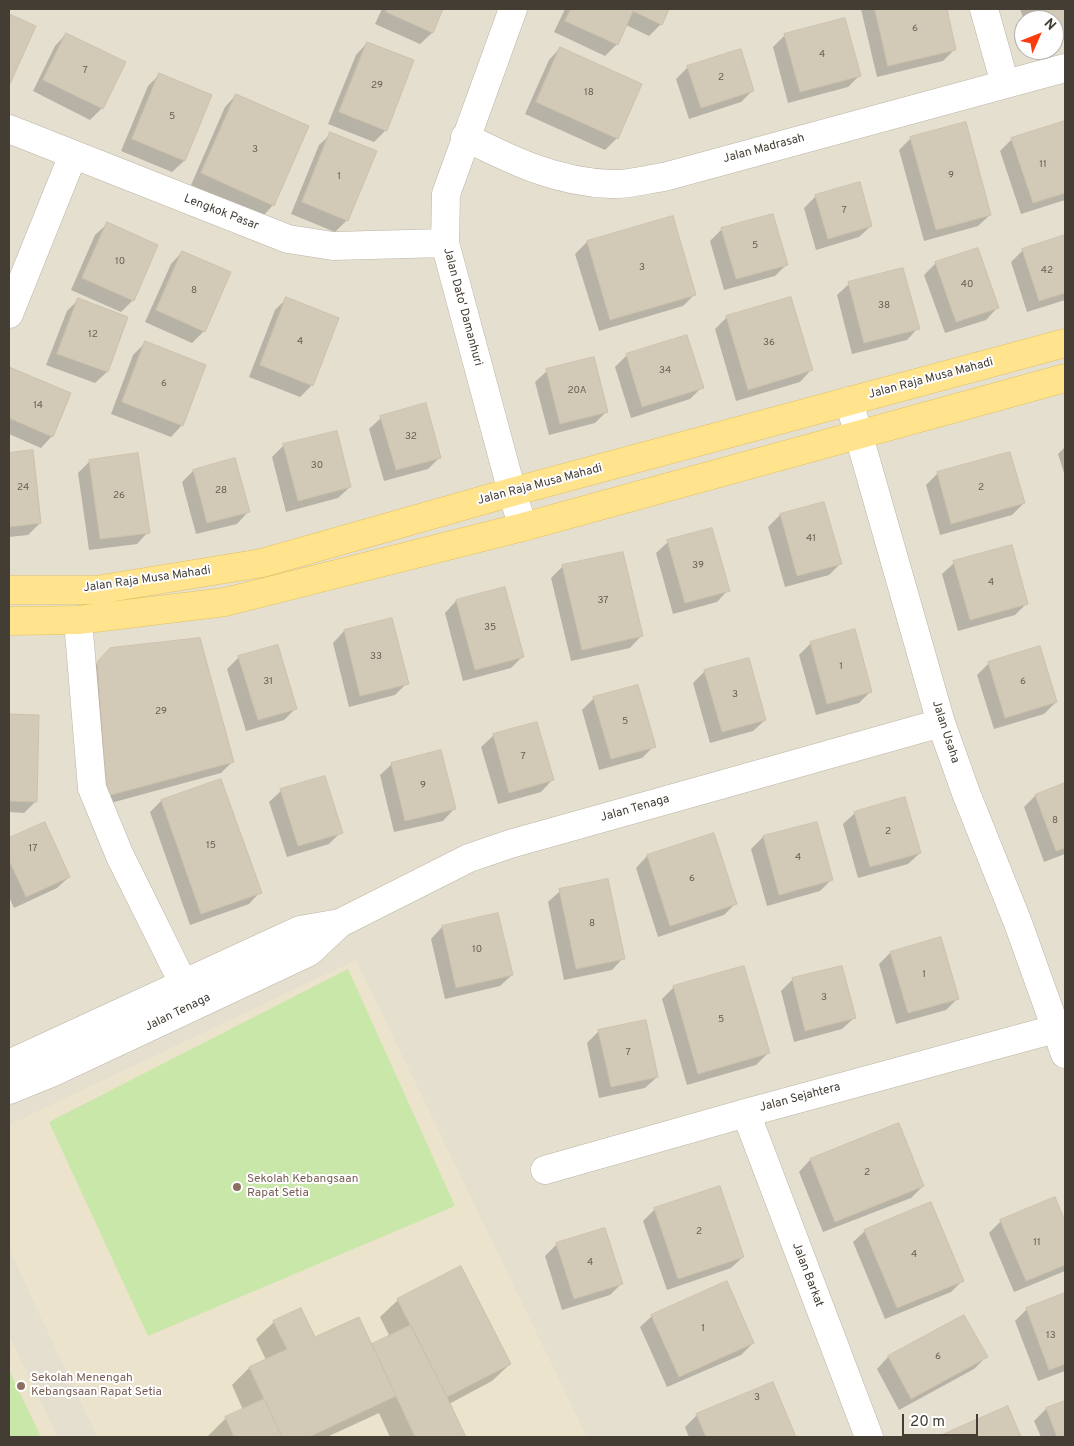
<!DOCTYPE html>
<style>
body{margin:0}
#map{position:relative;width:1074px;height:1446px;overflow:hidden;background:#f1ede2;font-family:Overpass,sans-serif}
canvas{display:block}
.frame{position:absolute;inset:0;border:10px solid #433d33;pointer-events:none}
.north{position:absolute;left:1014px;top:10px;width:50px;height:50px;box-sizing:border-box;background:#fff;border:1px solid #b4b1ad;border-radius:50%;rotate:46deg;font-size:14px;font-weight:700;line-height:20px;text-align:center;color:#433d33}
.north::after{content:'';display:block;margin:auto;width:18px;height:22px;background:#fc3b0e;clip-path:polygon(50% 0,100% 100%,50% 72%,0 100%)}
.scale{position:absolute;left:902px;top:1414px;width:76px;height:22px;box-sizing:border-box;border:2px solid #433d33;border-top:0;padding-left:6px;font-size:15px;line-height:18px;white-space:nowrap;color:#433d33;-webkit-text-stroke:4px #fff;paint-order:stroke}
</style>
<div id="map">
<canvas width="1074" height="1446"></canvas>
<div class="frame"></div>
<div class="north">N</div>
<div class="scale">20 m</div>
</div>
<script>
const c = document.querySelector('canvas').getContext('2d');
c.lineJoin = 'round';
function fillPath(path, color) {
  c.fillStyle = color;
  c.fill(path, 'evenodd');
}
function trace(path, color, width, dash) {
  c.strokeStyle = color;
  c.lineWidth = width;
  c.lineCap = dash ? 'butt' : 'round';
  c.setLineDash(dash || []);
  c.stroke(path);
}
function label(font, color, halo, rows, align = 'center') {
  c.font = font + ' Overpass,sans-serif';
  c.lineWidth = 4;
  c.setLineDash([]);
  c.textBaseline = 'middle';
  c.strokeStyle = halo;
  c.fillStyle = color;
  for (const [text, x, y, turn = 0] of rows) {
    c.save();
    c.translate(x, y);
    c.rotate((+turn || 0) * Math.PI / 180);
    c.textAlign = isNaN(turn) ? turn : align;
    if (halo) c.strokeText(text, 0, 0);
    c.fillText(text, 0, 0);
    c.restore();
  }
}
const residential = new Path2D(`
 M9,9h1056v1428h-1056zM1024,20h30v30h-30z`);
const education = new Path2D(`
 M356,960l231,477h-490l-88,-188v-124z
 M9,1335l49,102h-49z`);
const green = new Path2D(`
 M348,969l107,237 -307,130 -99,-214z
 M9,1370l32,67h-32z`);
const shadow = new Path2D(`
 M382,9h60l-10,24 -12,11 -45,-20z
 M565,9h103l-7,15 -12,12 -23,-11 -9,19 -12,12 -51,-24z
 M861,9h84l10,40 -12,12 -66,16z
 M1020,9h45v30l-11,4v-23h-30z
 M9,15l25,12 -25,56z
 M66,34l36,74 -12,12 -57,-29 22,-45z
 M785,35l74,41 -11,11 -60,16 -15,-56z
 M367,43l19,87 -12,12 -46,-18 28,-69z
 M560,48l57,90 -12,12 -80,-36 24,-54z
 M688,67l65,23 -12,12 -52,17 -13,-40z
 M160,74l51,22 -27,65 -12,11 -51,-21 27,-65z
 M236,95l37,110 -11,12 -71,-32 34,-78z
 M1064,122l1,5v73l-44,14 -21,-63 12,-12z
 M331,134l16,86 -12,12 -44,-18 28,-69z
 M911,138l79,77 -12,11 -54,15 -25,-91z
 M816,196l55,30 -12,11 -43,13 -12,-42z
 M672,217l23,77 -12,12 -84,25 -24,-77 12,-12z
 M107,224l26,76 -12,12 -50,-22 24,-55z
 M722,229l65,35 -12,12 -51,14 -14,-49z
 M1065,236v64l-38,12 -16,-50 12,-12z
 M182,252l22,79 -12,12 -47,-21 26,-58z
 M936,263l61,45 -11,12 -41,13 -21,-58z
 M849,284l69,44 -11,12 -55,14 -15,-59z
 M287,298l25,87 -12,12 -51,-20 26,-67z
 M78,300l49,18 -20,54 -12,11 -49,-18 21,-54z
 M727,317l84,53 -11,12 -64,19 -21,-72z
 M145,343l37,82 -11,12 -60,-23 22,-59z
 M627,355l75,32 -12,12 -59,19 -16,-51z
 M9,368l61,26 -18,42 -11,12 -32,-14z
 M547,371l60,40 -12,12 -46,12 -14,-53z
 M381,418l59,39 -12,12 -44,12 -15,-52z
 M284,445l66,42 -12,11 -52,14 -14,-55z
 M1065,447v29l-7,-22z
 M31,452l9,71 -12,12 -19,2v-83z
 M1010,453l14,50 -12,12 -72,20 -14,-50 11,-11z
 M90,461l58,71 -11,12 -48,6 -11,-77z
 M193,471l55,41 -11,12 -41,10 -14,-52z
 M823,503l17,61 -11,11 -44,12 -17,-60 12,-12z
 M668,542l60,48 -11,12 -44,12 -17,-61z
 M954,563l73,40 -12,12 -57,16 -16,-57z
 M563,566l78,70 -11,12 -59,13 -20,-83z
 M456,601l67,55 -12,12 -48,13 -18,-68z
 M344,631l63,52 -12,12 -46,12 -16,-64z
 M811,643l60,48 -12,12 -43,12 -17,-60z
 M111,649l121,113 -11,11 -125,34 -10,-132z
 M239,657l57,51 -12,12 -38,11 -19,-62z
 M989,663l67,39 -12,12 -50,15 -17,-54z
 M705,671l60,49 -12,11 -43,12 -17,-60z
 M594,698l60,48 -12,12 -43,12 -17,-60z
 M9,715l29,1 -2,85 -12,12 -15,-1z
 M536,723l16,57 -11,12 -43,12 -17,-57 12,-11z
 M392,764l62,45 -11,12 -49,11 -14,-57z
 M1065,785v69l-21,8 -20,-55 11,-11z
 M281,791l60,41 -12,12 -42,13 -18,-55z
 M161,801l99,91 -11,12 -59,21 -40,-113z
 M855,813l65,40 -12,11 -50,14 -15,-54z
 M816,823l16,56 -12,12 -53,15 -16,-57 12,-12z
 M45,824l24,53 -12,11 -43,20 -5,-11v-57z
 M713,835l23,68 -12,12 -66,22 -22,-69 11,-12z
 M560,891l63,67 -11,12 -48,10 -16,-78z
 M442,927l70,48 -12,11 -55,13 -14,-60z
 M890,953l68,45 -12,12 -50,14 -17,-60z
 M793,979l61,39 -12,11 -48,13 -13,-51z
 M674,987l94,66 -12,12 -69,20 -25,-86z
 M599,1031l58,46 -12,11 -46,10 -12,-55z
 M810,1160l113,26 -12,12 -88,34 -24,-60z
 M1054,1199l11,25v47l-51,21 -25,-59 12,-12z
 M655,1209l88,48 -12,11 -64,22 -24,-69z
 M865,1231l98,49 -12,12 -66,27 -32,-77z
 M557,1244l65,39 -12,12 -48,15 -17,-54z
 M1065,1295v76l-27,10 -23,-60 12,-12z
 M398,1300l112,64 -18,17 -43,23 16,33h-75l-11,-24 -52,24h-118l-1,-1 18,-18 17,-8 -11,-25 17,-17 17,-8 -10,-21 18,-17 40,17 57,7 19,-9 -10,-20z
 M652,1316l101,27 -12,12 -74,32 -27,-60z
 M963,1316l23,41 -12,12 -75,41 -22,-41 11,-12z
 M772,1384l23,53h-106l-4,-10 12,-12z
 M1065,1402v35h-24l-7,-16 12,-12z
 M1007,1408l13,29h-80z`);
const building = new Path2D(`
 M388,9h55l-10,24 -47,-21z
 M571,9h98l-7,16 -29,-14 -15,34 -53,-24z
 M875,9h72l9,41 -68,16z
 M1036,9h29v24l-11,4v-17h-14z
 M9,14l27,12 -27,60z
 M845,18l16,58 -61,16 -16,-58z
 M66,33l60,29 -23,47 -60,-29z
 M367,42l47,18 -27,71 -48,-19z
 M560,47l82,37 -24,55 -82,-37z
 M741,49l13,42 -53,17 -14,-42z
 M159,73l53,22 -27,66 -53,-22z
 M236,94l73,32 -35,80 -73,-33z
 M1065,121v72l-32,10 -22,-65z
 M966,122l25,93 -55,15 -26,-93z
 M330,132l47,19 -29,70 -46,-19z
 M860,182l12,44 -44,13 -13,-44z
 M773,214l15,51 -52,14 -15,-51z
 M673,216l23,79 -86,25 -23,-79z
 M107,222l51,23 -24,56 -52,-23z
 M1065,235v58l-26,8 -17,-52z
 M978,248l21,60 -43,14 -21,-60z
 M182,251l49,21 -26,60 -49,-22z
 M903,268l17,61 -56,14 -16,-61z
 M286,297l53,21 -26,68 -53,-21z
 M791,297l22,73 -65,20 -22,-74z
 M78,298l50,19 -20,55 -51,-18z
 M687,335l17,53 -62,19 -16,-53z
 M145,341l61,24 -23,61 -61,-24z
 M594,357l14,55 -48,12 -14,-55z
 M9,367l62,26 -18,44 -44,-19z
 M426,403l15,55 -45,12 -16,-54z
 M337,431l14,56 -53,14 -15,-57z
 M33,450l8,73 -32,4v-74z
 M1010,452l15,51 -74,21 -14,-52z
 M138,453l12,80 -50,6 -11,-79z
 M235,458l15,54 -43,11 -14,-53z
 M824,502l18,62 -45,12 -17,-62z
 M712,528l18,63 -45,12 -18,-63z
 M1012,545l16,59 -58,16 -17,-59z
 M623,552l20,84 -61,14 -20,-85z
 M505,587l19,70 -49,13 -19,-70z
 M392,618l17,66 -49,12 -16,-66z
 M855,629l17,63 -45,12 -17,-62z
 M200,638l34,124 -127,34 -10,-134 13,-14z
 M278,645l19,64 -39,11 -20,-64z
 M1040,646l17,56 -52,16 -17,-56z
 M749,658l17,62 -44,12 -18,-62z
 M638,685l18,62 -45,12 -18,-62z
 M9,714l30,1 -2,87 -28,-1z
 M537,722l17,58 -45,13 -16,-59z
 M441,750l15,59 -51,12 -14,-58z
 M325,776l18,57 -45,13 -18,-57z
 M221,779l41,114 -61,21 -40,-114z
 M1065,783v65l-9,3 -21,-56z
 M905,797l16,56 -51,14 -16,-55z
 M45,822l25,55 -44,20 -17,-37v-22z
 M817,822l16,58 -54,15 -16,-59z
 M714,833l23,71 -67,22 -23,-71z
 M608,879l17,80 -49,10 -17,-80z
 M498,913l15,62 -57,13 -14,-62z
 M941,937l18,62 -51,14 -18,-61z
 M744,966l26,87 -72,21 -25,-88z
 M842,966l14,52 -51,13 -13,-53z
 M646,1020l12,57 -47,10 -13,-57z
 M899,1123l25,63 -89,36 -25,-63z
 M720,1186l24,71 -66,22 -24,-71z
 M1055,1197l10,24v44l-39,16 -26,-61z
 M931,1202l33,79 -67,27 -33,-78z
 M605,1228l18,56 -49,15 -18,-56z
 M461,1266l50,98 -64,33 -50,-98z
 M727,1281l27,62 -75,34 -28,-62z
 M1065,1293v71l-16,6 -23,-62z
 M301,1308l14,29 44,-20 37,79 -87,41h-27l-33,-70 38,-18 -14,-28z
 M964,1315l24,42 -77,42 -23,-43z
 M411,1325l36,72 19,40h-51l-43,-93z
 M773,1382l23,55h-90l-10,-23z
 M264,1399l18,38h-48l-9,-20z
 M1065,1401v36h-8l-11,-29z
 M1008,1406l13,31h-84z`);
const minor = new Path2D(`
 M513,9l-67,185 -1,49 67,249 11,35
 M984,9l21,75
 M9,129l279,110 45,7 112,-3
 M465,137c48,24 91,45 146,47 17,1 36,-5 53,-7l401,-109
 M9,314l64,-159
 M849,401l92,322 25,70 52,130 47,131
 M78,620l14,168 28,68 74,149
 M9,1064l291,-134 40,-7
 M9,1090l42,-17 258,-121 31,-29 129,-65 41,-14 431,-121
 M746,1113l123,324
 M545,1170l201,-57 309,-84`);
const major = new Path2D(`
 M9,590h87l166,-27 250,-71 553,-149
 M9,621l69,-1 147,-18 298,-75 542,-149`);
const markers = [
 [237,1187,5,"#8d6e63"],
 [21,1386,5,"#8d6e63"]
];
const numberNames = [
 ["6",915,29],
 ["4",822,55],
 ["7",85,71],
 ["2",721,78],
 ["29",377,86],
 ["18",589,93],
 ["5",172,117],
 ["3",255,150],
 ["11",1043,165],
 ["9",951,176],
 ["1",339,177],
 ["7",844,211],
 ["5",755,246],
 ["10",120,262],
 ["3",642,268],
 ["42",1047,271],
 ["40",967,285],
 ["8",194,291],
 ["38",884,306],
 ["12",93,335],
 ["4",300,342],
 ["36",769,343],
 ["34",665,371],
 ["6",164,384],
 ["20A",577,391],
 ["14",38,406],
 ["32",411,437],
 ["30",317,466],
 ["24",23,488],
 ["2",981,488],
 ["28",221,491],
 ["26",119,496],
 ["41",811,539],
 ["39",698,566],
 ["4",991,583],
 ["37",603,601],
 ["35",490,628],
 ["33",376,657],
 ["1",841,667],
 ["31",268,682],
 ["6",1023,682],
 ["3",735,695],
 ["29",161,712],
 ["5",625,722],
 ["7",523,757],
 ["9",423,786],
 ["8",1055,821],
 ["2",888,832],
 ["15",211,846],
 ["17",33,849],
 ["4",798,858],
 ["6",692,879],
 ["8",592,924],
 ["10",477,950],
 ["1",924,975],
 ["3",824,998],
 ["5",721,1020],
 ["7",628,1053],
 ["2",867,1173],
 ["2",699,1232],
 ["11",1037,1243],
 ["4",914,1255],
 ["4",590,1263],
 ["1",703,1329],
 ["13",1051,1336],
 ["6",938,1357],
 ["3",757,1398]
];
const streetNames = [
 ["Jalan Madrasah",764,149,-15],
 ["Lengkok Pasar",221,213,21],
 ["Jalan Dato' Damanhuri",462,307,75],
 ["Jalan Raja Musa Mahadi",931,379,-15],
 ["Jalan Raja Musa Mahadi",540,485,-15],
 ["Jalan Raja Musa Mahadi",147,580,-8],
 ["Jalan Usaha",945,732,72],
 ["Jalan Tenaga",635,809,-16],
 ["Jalan Tenaga",178,1013,-26],
 ["Jalan Sejahtera",800,1098,-15],
 ["Jalan Barkat",807,1275,69]
];
const educationNames = [
 ["Sekolah Kebangsaan",247,1180],
 ["Rapat Setia",247,1194],
 ["Sekolah Menengah",31,1379],
 ["Kebangsaan Rapat Setia",31,1393]
];
fillPath(residential, '#e5dfd0');
fillPath(education, '#ebe3cb');
fillPath(green, '#c9e7a9');
fillPath(shadow, '#0003');
fillPath(building, '#d3c9b7');
trace(building, '#cec1ab', 1);
trace(minor, '#bdb5a5', 29);
trace(major, '#e4c15d', 29);
trace(minor, '#fff', 28);
trace(major, '#ffe38d', 28);
for (const [x, y, r, color] of markers) {
  const dot = new Path2D();
  dot.arc(x, y, r, 0, 2 * Math.PI);
  c.fillStyle = color;
  c.fill(dot);
  trace(dot, '#fff', 2);
}
label('10px', '#676054', null, numberNames);
label('12px', '#433d33', '#fff', streetNames);
label('12px', '#785e54', '#fff', educationNames, 'left');
</script>
